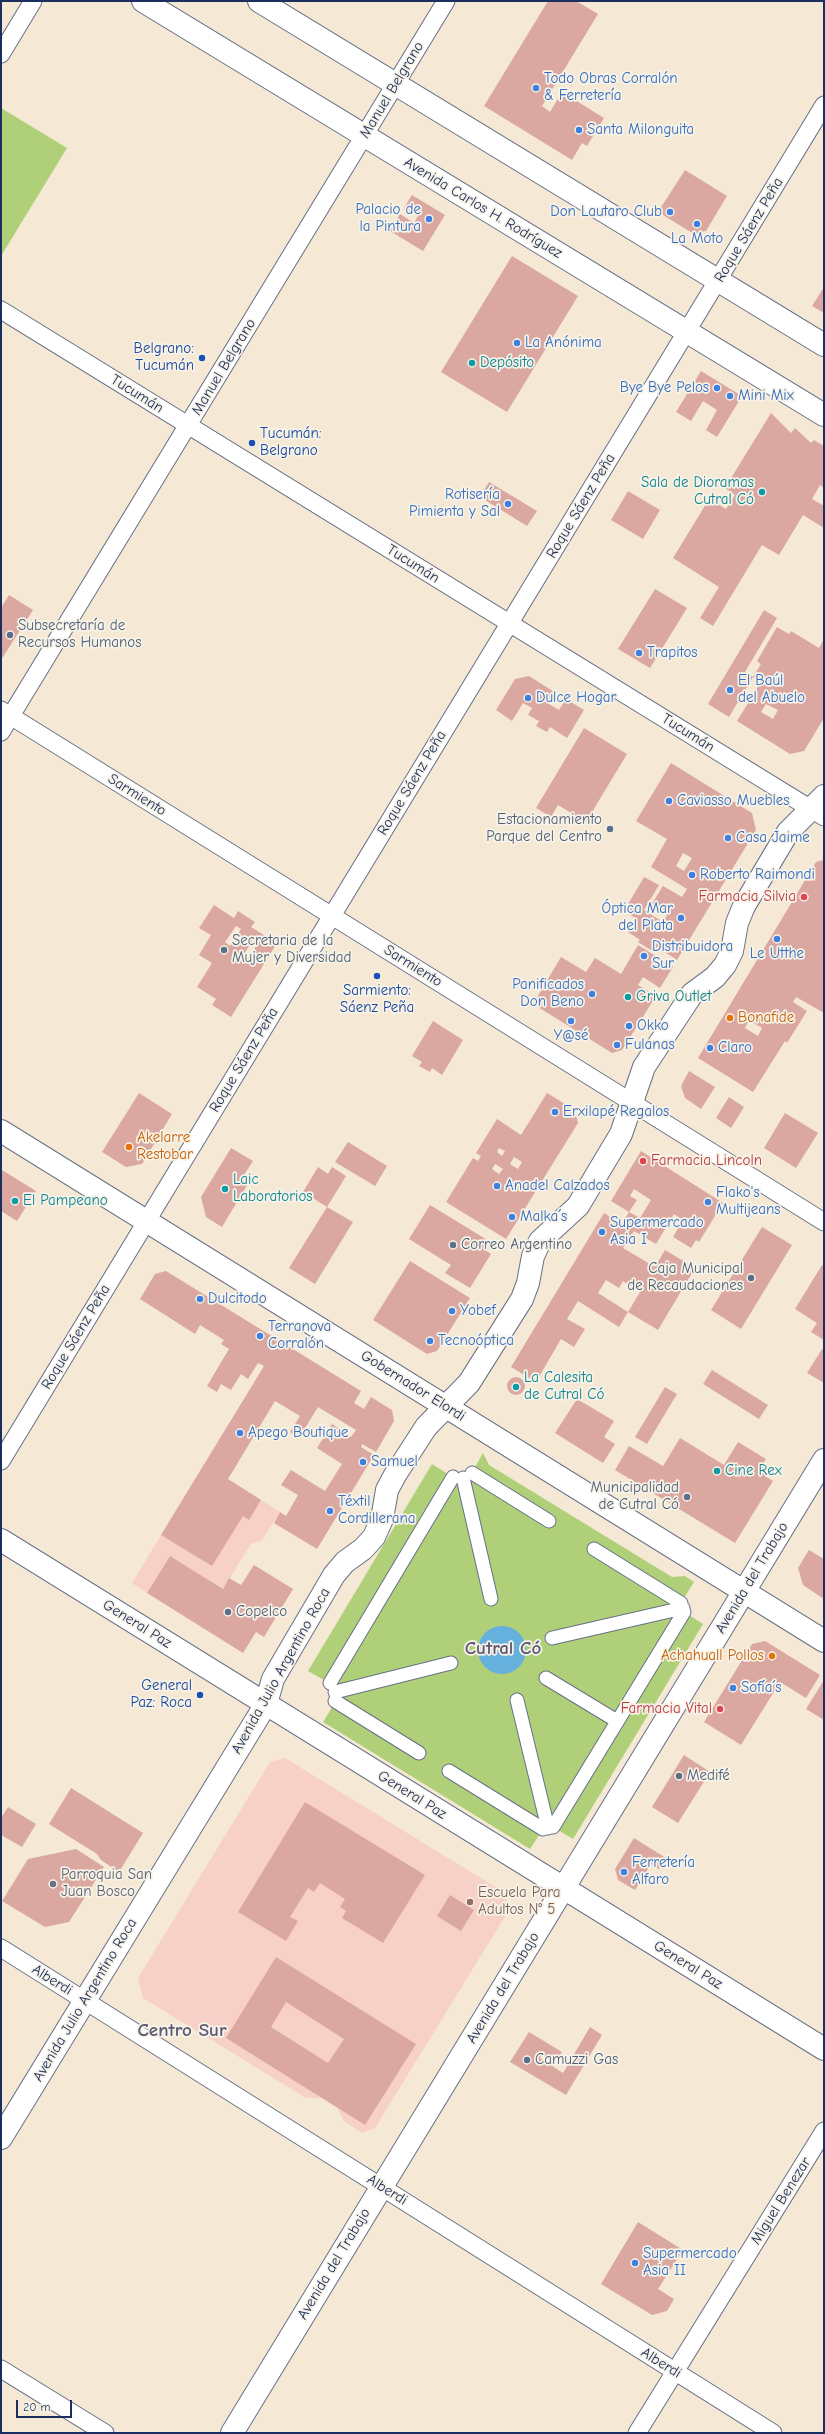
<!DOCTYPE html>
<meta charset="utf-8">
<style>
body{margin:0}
#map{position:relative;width:825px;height:2434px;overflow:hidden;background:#f5e8d4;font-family:"Comic Neue",sans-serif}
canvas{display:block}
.frame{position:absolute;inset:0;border:2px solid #1b2f5e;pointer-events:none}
.scale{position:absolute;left:16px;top:2400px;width:56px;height:18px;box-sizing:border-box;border:2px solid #1b2f5e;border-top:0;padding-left:5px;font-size:12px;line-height:14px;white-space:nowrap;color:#1b2f5e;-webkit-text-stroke:3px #f7f3e8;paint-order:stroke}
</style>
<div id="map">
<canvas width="825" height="2434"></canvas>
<div class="frame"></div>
<div class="scale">20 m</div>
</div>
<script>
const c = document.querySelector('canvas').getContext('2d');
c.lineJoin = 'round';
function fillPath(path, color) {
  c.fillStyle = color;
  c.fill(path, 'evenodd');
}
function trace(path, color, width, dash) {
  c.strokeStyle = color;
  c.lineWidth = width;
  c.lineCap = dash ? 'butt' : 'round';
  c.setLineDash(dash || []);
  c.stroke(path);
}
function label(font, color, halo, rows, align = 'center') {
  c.font = font + ' "Comic Neue",sans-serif';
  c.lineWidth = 3.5;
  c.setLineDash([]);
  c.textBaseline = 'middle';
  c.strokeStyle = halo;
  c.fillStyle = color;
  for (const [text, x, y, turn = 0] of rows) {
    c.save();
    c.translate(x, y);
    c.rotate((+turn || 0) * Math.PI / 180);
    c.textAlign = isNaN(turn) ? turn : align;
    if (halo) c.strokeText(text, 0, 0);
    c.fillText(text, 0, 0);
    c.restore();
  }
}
const built = new Path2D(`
 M204,1464l76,48 -18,28 -11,4 -28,45 -53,-33 -23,37 -15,-10z
 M285,1758l220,135 4,17 -134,218 -13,5 -18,-12 -7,-14 -15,-9h-16l-163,-100 -5,-20 132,-216z`);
const green = new Path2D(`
 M1,108l66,40 -66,108z
 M483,1453l6,12 183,112 13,-1 9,6 -13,21 3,9 19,12 -130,215 -20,-12 -10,2 -13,20 -207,-127 15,-24 -5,-13 -25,-14 124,-207 24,15 14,-3z`);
const water = new Path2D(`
 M478 1650a24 24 0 1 1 48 0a24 24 0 1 1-48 0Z`);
const building = new Path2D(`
 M548,1h28l22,13 -56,92 8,6 12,-20 42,26 -17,28 -5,-3 -10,17 -88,-54z
 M685,170l42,26 -21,35 -12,3 -36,-22z
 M412,195l33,20 -22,36 -33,-20 10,-17 14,9 4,-7 -14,-8z
 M512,256l66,40 -71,116 -66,-40z
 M824,287v26l-12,-7z
 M701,371l41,25 -25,41 -11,-7 11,-20 -14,-9 -12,20 -15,-9z
 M771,413l20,20 4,-5 16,15 3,-3 10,6v42l-4,-3 -8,14 12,7v22l-21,-13 -24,40 -17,-10 -49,81 -13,-8 19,-31 -46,-29 36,-59 17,10 9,-14 -10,-7z
 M489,482l48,29 -10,15 -47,-29z
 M628,491l32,19 -17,29 -32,-19z
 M655,589l32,19 -37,60 -32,-19z
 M9,595l24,15 -32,50v-52z
 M764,610l13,8 -32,54 8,5 8,-13 -4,-3 20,-34 12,7 2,-3 28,17 5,-9v79l-20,33 -14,3 -53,-33 24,-39 -8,-5 -24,40 -21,-13zM766,704l12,6 -5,9 -12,-7z
 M529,676l27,17 -7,11 10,6 7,-11 18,11 -17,28 -17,-11 -3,5 -11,-6 3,-5 -11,-6 4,-7 -9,-5 -11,18 -16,-11 19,-31z
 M584,728l43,26 -41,68 -28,-17 -7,12 -15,-9z
 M671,763l81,50 4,17 -79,130 -20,-13 -3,5 -16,-10 2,-2 -12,-8 9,-13 -13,-8 20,-34 15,8 -15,25 19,12 4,-7 -16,-10 12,-19 19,11 5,-8 -36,-22 16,-28 -31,-18zM683,853l9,5 -8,13 -8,-5z
 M824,860v153l-28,-16 -3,5 14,9 -20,32 -2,-2 -32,51 -55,-34 118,-196zM749,1020l13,8 -4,8 -13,-8z
 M214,905l20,13 4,-7 17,11 -4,5 26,16 -46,74 -19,-12 4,-6 -19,-12 15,-24 -13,-8 12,-20 -12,-7zM236,926l5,3 -11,17 -5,-4zM254,938l5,3 -10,17 -5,-4z
 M638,945l35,22 -13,21 -17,-11 -5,8 18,11 -34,54 -10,3 -79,-49 28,-47 25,15 9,-14 26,16z
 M433,1021l30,19 -21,35 -10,-7 -2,4 -11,-6 3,-4 -10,-6z
 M689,1071l26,16 -14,22 -16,-11 -4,-12z
 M139,1093l33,21 -30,50 -16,3 -24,-15z
 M547,1093l28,17 3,13 -72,116 -60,-37 27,-44 5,3 3,-5 -5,-3 21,-34 24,16zM499,1148l6,3 -3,5 -5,-4zM514,1157l8,5 -4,7 -8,-5zM495,1164l8,5 -4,5 -7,-5z
 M729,1097l15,10 -13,21 -15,-10z
 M785,1113l33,20 -22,35 -32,-20z
 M348,1142l39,24 -12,20 -40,-24z
 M231,1148l22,13 -11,17 7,4 -27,45 -16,-10 -5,-20z
 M641,1151l82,52 -24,39 -3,-2 -5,8 -18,-11 10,-17 -9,-6 -18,30 -22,-13 -11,17 32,19 10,-17 30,18 -37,62 -30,-18 12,-20 -17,-11 -4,7 -13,-8 -8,13 30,19 -9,15 -41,-26 -11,18 18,10 -11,18 -13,-8 -25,43 -25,-15 93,-154 18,11 7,-12 -18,-11zM634,1189l17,11 -11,18 -11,-6 8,-12 -7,-4z
 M318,1167l10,7 4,-7 14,9 -19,31 -24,-15z
 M2,1170l34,21 -19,30 -16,-10z
 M430,1205l59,36 -5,8 7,5 -21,34 -25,-15 6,-8 -42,-26z
 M327,1207l26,15 -38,62 -26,-16z
 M762,1227l30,18 -51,84 -30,-19z
 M410,1261l60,37 -33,53 -10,3 -54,-34z
 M822,1265l2,1v74l-13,-8 6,-9 -22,-14z
 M166,1271l195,120 -7,12 10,6 7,-12 21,13 2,11 -18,31 -14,-8 -1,3 13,8 -57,94 -43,-26 6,-11 6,4 12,-21 -17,-10 10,-15 34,21 17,-27 -25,-16 15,-24 19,13 5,-7 -38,-23 -19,31 -9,-6 10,-16 -25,-15 -47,78 33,21 -12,20 -6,-4 -31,50 -51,-31 103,-169 -6,-3 -10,16 -7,-5 -10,16 -10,-6 -4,8 -10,-6 22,-37 -8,-5 3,-4 -24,-15 -5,9 -55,-35 15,-25z
 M822,1349l2,1v33l-17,-10z
 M712,1370l56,35 -9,14 -56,-35z
 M507 1386a9 9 0 1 1 18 0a9 9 0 1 1-18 0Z
 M665,1387l12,7 -30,50 -12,-7z
 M577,1399l37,22 -10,16 11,7 -12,19 -48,-30z
 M680,1438l44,27 14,-23 28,17 -3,5 2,12 8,5 -38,62 -120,-73 14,-24 34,20z
 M809,1550l15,9v40l-21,-14 -5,-17z
 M170,1556l53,33 6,-11 12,7 13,-20 39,24 -29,48 -8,-5 -13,21 -96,-60z
 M765,1641l55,34 -14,23 -26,-16 -39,63 -37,-23 48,-78z
 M824,1680v40l-18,-11z
 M684,1755l26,17 -32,51 -26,-16z
 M71,1788l72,45 -24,39 -18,-12 -4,-6 -48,-30z
 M305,1802l120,73 -42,68 -41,-25 4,-7 -6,-4 5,-8 -25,-16 -6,9 -6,-4 -18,29 8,4 -12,20 -48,-29z
 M8,1807l28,17 -14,23 -21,-12v-17z
 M634,1838l32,20 -7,11 -8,-5 -16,26 -17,-10 -3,-11z
 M76,1849l28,18 -35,55 -24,5 -43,-26 26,-42z
 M450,1895l24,15 -13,21 -24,-15z
 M276,1957l140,87 -51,81 -139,-87zM286,2002l58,37 -16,24 -57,-36z
 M590,2027l12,8 -36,60 -56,-33 19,-30 33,20 -7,11 -13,-8 -2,3 23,15z
 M638,2222l45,28 -25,39 16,10 -7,12 -15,4 -51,-31z`);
const pedestrian = new Path2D(`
 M472,1473l77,48
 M463,1478l28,121
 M594,1549l87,54
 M552,1638l131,-30
 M546,1678l71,43
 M330,1683l123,-206
 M335,1692l116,-29
 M517,1700l31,128
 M335,1701l84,52
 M449,1771l94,58
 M553,1827l131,-215`);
const minor = new Path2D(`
 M1,54l32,-53
 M1,310l823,507
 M1,710l823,512
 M1,732l445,-731
 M1,1461l823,-1356
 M1,1948l772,485
 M1,2369l104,64
 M637,2433l187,-302`);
const tertiary = new Path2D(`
 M1,1131l823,510
 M1,1540l823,509
 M1,2138l265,-434 7,-25 61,-104 11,-13 18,-13 11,-12 8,-18 5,-29 8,-15 31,-48 43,-44 53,-84 6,-16 5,-27 7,-15 38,-35 43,-72 23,-67 48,-73 23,-17 10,-12 7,-14 5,-28 7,-17 44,-74 36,-36
 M232,2433l592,-973`);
const secondary = new Path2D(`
 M143,1l681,414
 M259,1l565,344`);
const markers = [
 [536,88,4,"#3f7fe0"],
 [579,130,4,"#3f7fe0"],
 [670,212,4,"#3f7fe0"],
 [429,219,4,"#3f7fe0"],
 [697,224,4,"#3f7fe0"],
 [517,343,4,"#3f7fe0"],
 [202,358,4,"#1a4fb4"],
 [472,363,4,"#0f9aa8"],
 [717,388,4,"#3f7fe0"],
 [730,396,4,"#3f7fe0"],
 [252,443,4,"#1a4fb4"],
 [762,492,4,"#0f9aa8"],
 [508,504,4,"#3f7fe0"],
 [10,635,4,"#5c6f8a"],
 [639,653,4,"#3f7fe0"],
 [730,690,4,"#3f7fe0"],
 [528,698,4,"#3f7fe0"],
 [669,801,4,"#3f7fe0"],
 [610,829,4,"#5c6f8a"],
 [728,838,4,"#3f7fe0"],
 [692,875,4,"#3f7fe0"],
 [804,897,4,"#e0444e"],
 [681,918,4,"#3f7fe0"],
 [777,939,4,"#3f7fe0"],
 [224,950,4,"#5c6f8a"],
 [644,956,4,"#3f7fe0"],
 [377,976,4,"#1a4fb4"],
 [592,994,4,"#3f7fe0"],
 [628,997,4,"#0f9aa8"],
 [730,1018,4,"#e8710a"],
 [571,1021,4,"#3f7fe0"],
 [629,1026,4,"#3f7fe0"],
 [617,1045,4,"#3f7fe0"],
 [710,1048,4,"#3f7fe0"],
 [555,1112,4,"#3f7fe0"],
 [129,1147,4,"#e8710a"],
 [643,1161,4,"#e0444e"],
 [497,1186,4,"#3f7fe0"],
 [225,1189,4,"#0f9aa8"],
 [15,1201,4,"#0f9aa8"],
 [708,1202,4,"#3f7fe0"],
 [512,1217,4,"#3f7fe0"],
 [602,1232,4,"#3f7fe0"],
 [453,1245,4,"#5c6f8a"],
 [751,1278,4,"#5c6f8a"],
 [200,1299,4,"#3f7fe0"],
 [452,1311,4,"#3f7fe0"],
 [260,1336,4,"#3f7fe0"],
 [430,1341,4,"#3f7fe0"],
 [516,1387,4,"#0f9aa8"],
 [240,1433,4,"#3f7fe0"],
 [363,1462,4,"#3f7fe0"],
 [717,1471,4,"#0f9aa8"],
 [687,1497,4,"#5c6f8a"],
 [330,1511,4,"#3f7fe0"],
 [228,1612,4,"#5c6f8a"],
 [772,1656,4,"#e8710a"],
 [733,1688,4,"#3f7fe0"],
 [200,1695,4,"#1a4fb4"],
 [720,1709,4,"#e0444e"],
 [679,1776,4,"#5c6f8a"],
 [624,1872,4,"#3f7fe0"],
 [53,1884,4,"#6b7280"],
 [470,1902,4,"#8d6e63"],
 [527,2060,4,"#5c6f8a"],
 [635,2263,4,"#3f7fe0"]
];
const shopNames = [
 ["Todo Obras Corralón",544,79],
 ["& Ferretería",544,96],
 ["Santa Milonguita",587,130],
 ["Palacio de",421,210,"right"],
 ["la Pintura",421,227,"right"],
 ["Don Lautaro Club",662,212,"right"],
 ["La Moto",697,239,"center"],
 ["La Anónima",525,343],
 ["Bye Bye Pelos",709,388,"right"],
 ["Mini Mix",738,396],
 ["Rotisería",500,495,"right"],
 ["Pimienta y Sal",500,512,"right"],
 ["Trapitos",647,653],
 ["El Baúl",738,681],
 ["del Abuelo",738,698],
 ["Dulce Hogar",536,698],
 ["Caviasso Muebles",677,801],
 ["Casa Jaime",736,838],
 ["Roberto Raimondi",700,875],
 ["Óptica Mar",673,909,"right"],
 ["del Plata",673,926,"right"],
 ["Distribuidora",652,947],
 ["Sur",652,964],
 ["Le Utthe",777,954,"center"],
 ["Panificados",584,985,"right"],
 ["Don Beno",584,1002,"right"],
 ["Okko",637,1026],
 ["Y@sé",571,1036,"center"],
 ["Fulanas",625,1045],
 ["Claro",718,1048],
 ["Erxilapé Regalos",563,1112],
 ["Anadel Calzados",505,1186],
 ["Flako's",716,1193],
 ["Multijeans",716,1210],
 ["Malka´s",520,1217],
 ["Supermercado",610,1223],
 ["Asia I",610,1240],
 ["Dulcitodo",208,1299],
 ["Yobef",460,1311],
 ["Terranova",268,1327],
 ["Corralón",268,1344],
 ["Tecnoóptica",438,1341],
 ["Apego Boutique",248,1433],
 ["Samuel",371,1462],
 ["Téxtil",338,1502],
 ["Cordillerana",338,1519],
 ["Sofía´s",741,1688],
 ["Ferretería",632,1863],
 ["Alfaro",632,1880],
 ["Supermercado",643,2254],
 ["Asia II",643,2271]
];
const streetNames = [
 ["Manuel Belgrano",392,90,-59],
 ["Avenida Carlos H. Rodríguez",483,208,31],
 ["Roque Sáenz Peña",749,230,-59],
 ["Manuel Belgrano",224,367,-59],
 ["Tucumán",137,394,32],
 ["Roque Sáenz Peña",581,506,-59],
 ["Tucumán",413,564,32],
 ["Tucumán",688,733,32],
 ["Roque Sáenz Peña",412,783,-59],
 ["Sarmiento",137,795,32],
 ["Sarmiento",413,966,32],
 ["Roque Sáenz Peña",244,1060,-59],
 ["Roque Sáenz Peña",76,1337,-59],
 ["Gobernador Elordi",413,1386,32],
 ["Avenida del Trabajo",752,1578,-59],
 ["General Paz",137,1624,32],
 ["Avenida Julio Argentino Roca",281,1671,-61],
 ["General Paz",412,1795,32],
 ["General Paz",688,1965,32],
 ["Alberdi",52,1980,32],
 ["Avenida del Trabajo",503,1988,-59],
 ["Avenida Julio Argentino Roca",85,2000,-59],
 ["Alberdi",387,2190,32],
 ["Miguel Benezar",781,2201,-58],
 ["Avenida del Trabajo",334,2264,-59],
 ["Alberdi",661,2363,32]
];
const transitNames = [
 ["Belgrano:",194,349],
 ["Tucumán",194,366],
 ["Tucumán:",260,434,"left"],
 ["Belgrano",260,451,"left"],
 ["Sarmiento:",377,991,"center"],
 ["Sáenz Peña",377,1008,"center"],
 ["General",192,1686],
 ["Paz: Roca",192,1703]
];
const cultureNames = [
 ["Depósito",480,363],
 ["Sala de Dioramas",754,483,"right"],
 ["Cutral Có",754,500,"right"],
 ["Griva Outlet",636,997],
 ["Laic",233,1180],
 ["Laboratorios",233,1197],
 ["El Pampeano",23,1201],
 ["La Calesita",524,1378],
 ["de Cutral Có",524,1395],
 ["Cine Rex",725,1471]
];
const serviceNames = [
 ["Subsecretaría de",18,626],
 ["Recursos Humanos",18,643],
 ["Estacionamiento",602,820,"right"],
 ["Parque del Centro",602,837,"right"],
 ["Secretaria de la",232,941],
 ["Mujer y Diversidad",232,958],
 ["Correo Argentino",461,1245],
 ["Caja Municipal",743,1269,"right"],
 ["de Recaudaciones",743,1286,"right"],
 ["Municipalidad",679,1488,"right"],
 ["de Cutral Có",679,1505,"right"],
 ["Copelco",236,1612],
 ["Medifé",687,1776],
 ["Camuzzi Gas",535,2060]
];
const healthNames = [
 ["Farmacia Silvia",796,897],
 ["Farmacia Lincoln",651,1161,"left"],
 ["Farmacia Vital",712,1709]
];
const foodNames = [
 ["Bonafide",738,1018],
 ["Akelarre",137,1138],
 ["Restobar",137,1155],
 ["Achahuall Pollos",764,1656,"right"]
];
const worshipNames = [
 ["Parroquia San",61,1875],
 ["Juan Bosco",61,1892]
];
const educationNames = [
 ["Escuela Para",478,1893],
 ["Adultos N° 5",478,1910]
];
const districtNames = [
 ["Cutral Có",503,1649],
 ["Centro Sur",182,2031]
];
fillPath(built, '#f7d1c7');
fillPath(green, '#afd078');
fillPath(water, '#66b0de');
fillPath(building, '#dba8a1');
trace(pedestrian, '#677087', 15);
trace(minor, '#677087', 19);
trace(tertiary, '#677087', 24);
trace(secondary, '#677087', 24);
trace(pedestrian, '#fff', 13);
trace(minor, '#fff', 17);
trace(tertiary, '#fff', 22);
trace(secondary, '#fff', 22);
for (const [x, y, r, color] of markers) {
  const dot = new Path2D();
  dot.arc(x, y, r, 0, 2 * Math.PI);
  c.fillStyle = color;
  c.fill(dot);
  trace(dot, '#f7f3e8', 1.5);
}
label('15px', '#366cbe', '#f7f3e8', shopNames, 'left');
label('15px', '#1b2f5e', '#f7f3e8', streetNames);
label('15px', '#164399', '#f7f3e8', transitNames, 'right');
label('15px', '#0d838f', '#f7f3e8', cultureNames, 'left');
label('15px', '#4e5e75', '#f7f3e8', serviceNames, 'left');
label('15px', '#be3a42', '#f7f3e8', healthNames, 'right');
label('15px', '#c56008', '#f7f3e8', foodNames, 'left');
label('15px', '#5b616d', '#f7f3e8', worshipNames, 'left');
label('15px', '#785e54', '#f7f3e8', educationNames, 'left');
label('bold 19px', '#5e5975', '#f7f3e8', districtNames);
</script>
